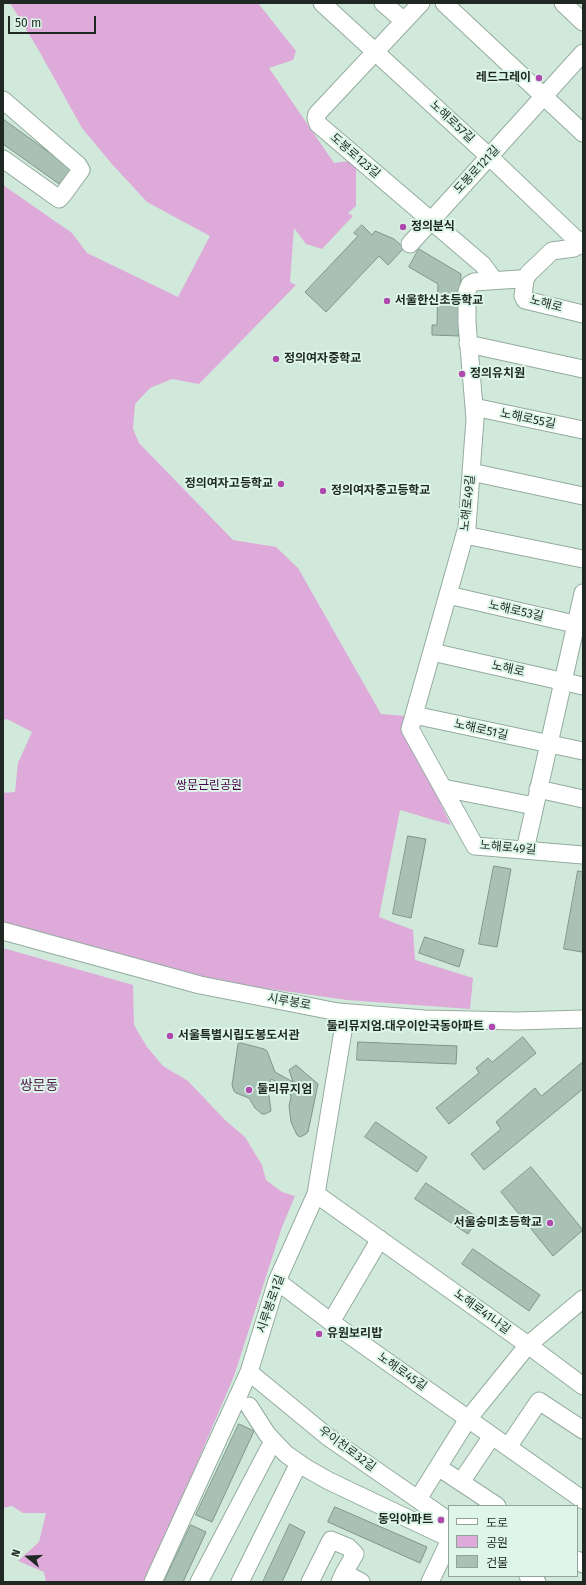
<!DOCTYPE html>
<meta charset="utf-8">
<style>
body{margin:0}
#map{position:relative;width:586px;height:1585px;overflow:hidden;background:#d1e9db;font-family:"Fira Sans","Noto Sans KR",sans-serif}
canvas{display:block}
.frame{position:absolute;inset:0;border:4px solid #1f2823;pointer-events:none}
.legend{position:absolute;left:448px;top:1505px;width:130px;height:72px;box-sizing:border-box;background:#def6e9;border:1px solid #92a49a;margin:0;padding:5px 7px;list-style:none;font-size:12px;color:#1f2823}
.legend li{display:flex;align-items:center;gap:8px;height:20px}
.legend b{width:20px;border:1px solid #92a49a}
.north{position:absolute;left:8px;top:1537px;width:40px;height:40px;-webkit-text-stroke:3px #def6e9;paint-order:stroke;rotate:288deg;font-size:11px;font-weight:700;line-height:16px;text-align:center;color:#1f2823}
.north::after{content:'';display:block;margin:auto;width:14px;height:18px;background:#1f2823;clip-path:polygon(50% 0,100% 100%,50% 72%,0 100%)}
.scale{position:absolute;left:8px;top:16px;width:88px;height:18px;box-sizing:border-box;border:2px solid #1f2823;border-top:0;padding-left:5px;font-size:12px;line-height:14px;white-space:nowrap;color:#1f2823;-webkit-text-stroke:3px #def6e9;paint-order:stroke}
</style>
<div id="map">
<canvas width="586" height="1585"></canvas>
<div class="frame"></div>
<ul class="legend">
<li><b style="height:5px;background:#fff"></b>도로</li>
<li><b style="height:11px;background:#ddaada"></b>공원</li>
<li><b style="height:11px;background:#a9c1b4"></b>건물</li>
</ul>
<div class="north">N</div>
<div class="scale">50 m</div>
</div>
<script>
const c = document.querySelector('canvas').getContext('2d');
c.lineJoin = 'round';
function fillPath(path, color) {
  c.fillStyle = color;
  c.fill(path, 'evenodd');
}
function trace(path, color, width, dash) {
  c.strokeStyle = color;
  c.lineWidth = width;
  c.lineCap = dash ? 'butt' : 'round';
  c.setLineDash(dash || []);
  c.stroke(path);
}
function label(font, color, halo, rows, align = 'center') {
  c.font = font + ' "Fira Sans","Noto Sans KR",sans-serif';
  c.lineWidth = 4;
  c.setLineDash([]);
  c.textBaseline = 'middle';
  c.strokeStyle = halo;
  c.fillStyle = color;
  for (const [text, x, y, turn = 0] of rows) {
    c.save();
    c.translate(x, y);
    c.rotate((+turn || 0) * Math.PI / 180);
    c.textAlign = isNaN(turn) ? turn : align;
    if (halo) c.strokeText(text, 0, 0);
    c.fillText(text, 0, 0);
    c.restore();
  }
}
const green = new Path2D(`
 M10,3h248l38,48 -3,9 -24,8 65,95 15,-2 7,7v38l-8,7 5,3 -31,33 -16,-5 -12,-16 -4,54 6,3 -97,99 -27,-5 -22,9 -15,16 -2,25 6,14 94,97 43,7 22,21 83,146 26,2 -5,15 7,8 42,86 -51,-15 -21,107 34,13 2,30 58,18 -3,31 -123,-9 -118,-17 -226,-59v-131l12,-1 3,-29 14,-31 -25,-13 -4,1v-535l69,48 15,20 91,44 32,-61 -63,-34 -36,-39 -29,-35 -44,-79z
 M3,948l130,37 1,40 13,22 16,19 25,15 37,39 20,17 17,28 4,15 16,12 13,4 -13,31 -48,149 -77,181 -14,25h-97l-2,-10 -26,-11 21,-19 7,-29h-23l-11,-7 -9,2z`);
const building = new Path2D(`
 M3,119l69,50 -10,17 -59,-42z
 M362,225l10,10 3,-4 19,8 10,9 -16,17 -9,-9 -53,56 -21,-20 53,-56 -4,-3z
 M419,249l42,25 -2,62 -27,-1v-10h5l1,-41 -29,-17z
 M408,836l18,3 -15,79 -18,-4z
 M494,866l17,3 -14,78 -18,-3z
 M578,871l5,1v73l-1,7 -18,-3z
 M425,937l39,13 -5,17 -40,-14z
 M523,1037l13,16 -87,71 -13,-16 43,-35 -3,-5 12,-10 4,4z
 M358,1042l99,4 -1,18 -99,-4z
 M241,1043l23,6 3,2 8,21 18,10 -4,-12 7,-5 22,19 -10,48 -2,2 -6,3 -3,-2 -6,-13 -2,-16 2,-9 -2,-8 -2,-2 -16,-8 -1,3 -7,6 6,8 2,15 -6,3h-3l-7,-6 -6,-10 -13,-5 -2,-2 -2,-6 6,-41z
 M583,1062v27l-99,81 -13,-16 30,-25 -5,-7 39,-34 6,8z
 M376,1122l51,35 -10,15 -52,-35z
 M531,1167l52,63 -30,26 -52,-64z
 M426,1183l52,35 -10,16 -53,-35z
 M473,1249l67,46 -11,16 -67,-47z
 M239,1424l15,7 -42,91 -16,-7z
 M335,1507l92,40 -7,16 -92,-41z
 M290,1524l15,8 -23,50h-19z
 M191,1525l15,7 -23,50h-19z`);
const minor = new Path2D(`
 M322,3l173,159 88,84
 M383,3l21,18
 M421,3l-104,111 -1,4 2,6 165,141 11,15
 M444,3l139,130
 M563,3l20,19
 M3,100l75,65 3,5 -19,26 -3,3 -56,-40
 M583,240l-9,8 -22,3 -24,23 -3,6 -2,16 2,4 58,14
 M410,244l173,-191
 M525,280l-6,-1 -45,3 -4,2 -3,7v32l8,96 -8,108 -57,202 65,117 108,9
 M468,344l115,25
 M474,407l109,23
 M471,472l112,24
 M465,535l118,24
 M448,595l135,31
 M432,652l151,34
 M414,715l169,36
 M443,788l91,18
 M538,789l45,10
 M525,850l58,-257
 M3,931l197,54 138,27 86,7 93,2 66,-2
 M316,1194l212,151 55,41
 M277,1281l54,41 252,178
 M331,1322l49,-83
 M249,1372l79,65 121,84
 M249,1406l18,28 19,20 20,14 23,13 120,57
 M508,1447l31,-46 44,29
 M438,1467l59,39
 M461,1482l31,-46
 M418,1499l50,-80 60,-74 55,-46
 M577,1560l6,4
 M528,1576l9,6
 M153,1582l96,-210 28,-91 39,-87 30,-181
 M199,1582l74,-141
 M240,1582l59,-119
 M310,1582l21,-42 17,7 7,7 -11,19
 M340,1582l4,-9 17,9
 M430,1582l19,-40`);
const markers = [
 [539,78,4,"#af49ae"],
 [403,227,4,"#af49ae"],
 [387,301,4,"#af49ae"],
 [276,359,4,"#af49ae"],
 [462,374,4,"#af49ae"],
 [281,484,4,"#af49ae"],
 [323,491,4,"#af49ae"],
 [492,1027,4,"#af49ae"],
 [170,1036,4,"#af49ae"],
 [249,1090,4,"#af49ae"],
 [550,1223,4,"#af49ae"],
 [319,1334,4,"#af49ae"],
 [441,1520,4,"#af49ae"]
];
const poiNames = [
 ["레드그레이",531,78,"right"],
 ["정의분식",411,227],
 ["서울한신초등학교",395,301],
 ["정의여자중학교",284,359],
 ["정의유치원",470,374],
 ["정의여자고등학교",273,484,"right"],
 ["정의여자중고등학교",331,491],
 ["둘리뮤지엄.대우이안국동아파트",484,1027,"right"],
 ["서울특별시립도봉도서관",178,1036],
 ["둘리뮤지엄",257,1090],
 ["서울숭미초등학교",542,1223,"right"],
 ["유원보리밥",327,1334],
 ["동익아파트",433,1520,"right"]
];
const streetNames = [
 ["노해로57길",452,122,43],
 ["도봉로123길",355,156,41],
 ["도봉로121길",477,170,-47],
 ["노해로",546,304,15],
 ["노해로55길",528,419,12],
 ["노해로49길",468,503,-84],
 ["노해로53길",516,611,13],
 ["노해로",508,669,13],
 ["노해로51길",481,730,13],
 ["노해로49길",508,848,5],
 ["시루봉로",289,1002,10],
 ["시루봉로1길",271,1304,-71],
 ["노해로41나길",482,1312,36],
 ["노해로45길",402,1372,35],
 ["우이천로32길",347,1449,36]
];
const parkNames = [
 ["쌍문근린공원",209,786]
];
const quarterNames = [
 ["쌍문동",39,1086]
];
fillPath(green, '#ddaada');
fillPath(building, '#a9c1b4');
trace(building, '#7f9589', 1);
trace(minor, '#94ac9f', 19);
trace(minor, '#fff', 17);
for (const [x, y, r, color] of markers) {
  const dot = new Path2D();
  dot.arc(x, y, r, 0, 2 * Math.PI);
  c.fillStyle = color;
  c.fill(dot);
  trace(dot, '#def6e9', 1.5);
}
label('bold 12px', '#1f2823', '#def6e9', poiNames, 'left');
label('12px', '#1f2823', '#def6e9', streetNames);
label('12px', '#4a024a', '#def6e9', parkNames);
label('14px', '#552454', '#def6e9', quarterNames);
</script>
